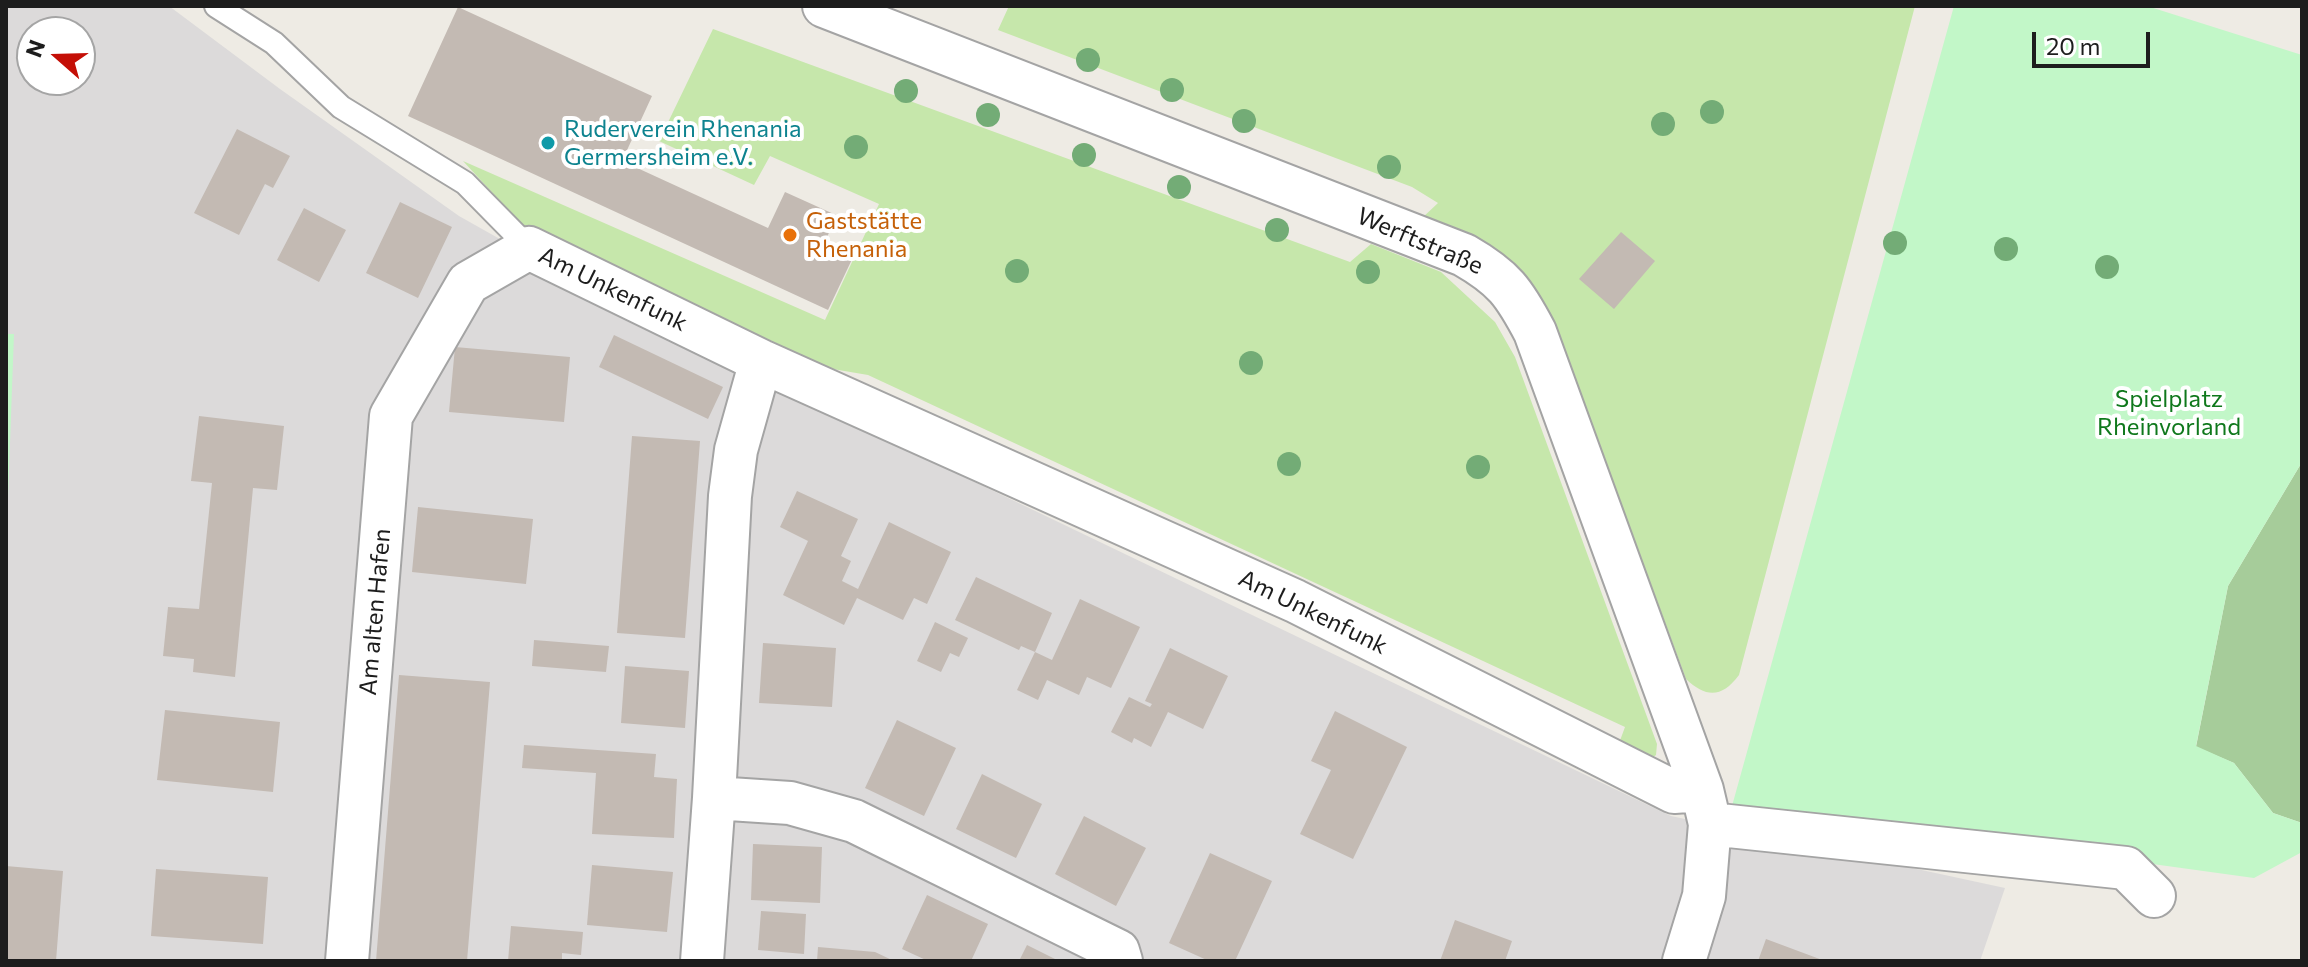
<!DOCTYPE html>
<meta charset="utf-8">
<style>
body{margin:0}
#map{position:relative;width:2308px;height:967px;overflow:hidden;background:#eeebe4;font-family:Commissioner,sans-serif}
canvas{display:block}
.frame{position:absolute;inset:0;border:8px solid #1d1d1d;pointer-events:none}
.north{position:absolute;left:16px;top:16px;width:80px;height:80px;box-sizing:border-box;background:#fff;border:2px solid #a5a5a5;border-radius:50%;rotate:290deg;font-size:22px;font-weight:700;line-height:32px;text-align:center;color:#1d1d1d}
.north::after{content:'';display:block;margin:auto;width:28px;height:36px;background:#c40f06;clip-path:polygon(50% 0,100% 100%,50% 72%,0 100%)}
.scale{position:absolute;left:2032px;top:32px;width:118px;height:36px;box-sizing:border-box;border:4px solid #1d1d1d;border-top:0;padding-left:10px;font-size:24px;line-height:28px;white-space:nowrap;color:#1d1d1d;-webkit-text-stroke:6px #fff;paint-order:stroke}
</style>
<div id="map">
<canvas width="2308" height="967"></canvas>
<div class="frame"></div>
<div class="north">N</div>
<div class="scale">20 m</div>
</div>
<script>
const c = document.querySelector('canvas').getContext('2d');
c.lineJoin = 'round';
function fillPath(path, color) {
  c.fillStyle = color;
  c.fill(path, 'evenodd');
}
function trace(path, color, width, dash) {
  c.strokeStyle = color;
  c.lineWidth = width;
  c.lineCap = dash ? 'butt' : 'round';
  c.setLineDash(dash || []);
  c.stroke(path);
}
function label(font, color, halo, rows, align = 'center') {
  c.font = font + ' Commissioner,sans-serif';
  c.lineWidth = 8;
  c.setLineDash([]);
  c.textBaseline = 'middle';
  c.strokeStyle = halo;
  c.fillStyle = color;
  for (const [text, x, y, turn = 0] of rows) {
    c.save();
    c.translate(x, y);
    c.rotate((+turn || 0) * Math.PI / 180);
    c.textAlign = isNaN(turn) ? turn : align;
    if (halo) c.strokeText(text, 0, 0);
    c.fillText(text, 0, 0);
    c.restore();
  }
}
const residential = new Path2D(`
 M6,6h163l111,83 179,127 222,125 990,475 334,72 -25,73h-1974zM32,32h48v48h-48z`);
const grass = new Path2D(`
 M1009,6h906l-176,669c-17,23 -33,23 -53,4l-134,-360 -55,-66 -76,-34 17,-16 -26,-16 -414,-157z
 M713,29l637,233 21,-18 70,28 54,50 20,35 142,387 -1,11 -9,7 -29,-16 7,-19 -757,-352 -47,-8 -195,-86 -104,-56 -59,-64 362,159 54,-116 -109,-48 -16,29 -95,-44z`);
const forest = new Path2D(`
 M2302,462v361l-29,-10 -39,-50 -38,-16 32,-161z`);
const park = new Path2D(`
 M1954,6h193l155,49v407l-74,124 -32,160 38,17 39,50 29,10v29l-48,26 -522,-72z
 M6,334h8l-8,218z`);
const building = new Path2D(`
 M458,7l194,89 -30,65 146,67 17,-36 51,23 -10,25 29,13 -27,57 -420,-194z
 M237,129l53,27 -17,32 -8,-4 -26,51 -45,-22z
 M400,202l52,25 -34,71 -52,-25z
 M304,208l42,22 -27,52 -42,-22z
 M1621,232l34,29 -41,48 -35,-30z
 M614,335l109,52 -15,32 -109,-52z
 M455,347l115,10 -6,65 -115,-10z
 M199,416l85,10 -7,64 -24,-2 -18,189 -42,-5 1,-13 -31,-3 5,-49 31,2 13,-126 -21,-2z
 M632,436l68,5 -15,197 -68,-5z
 M797,491l61,28 -17,37 10,5 -9,20 16,8 31,-67 62,30 -24,52 -13,-6 -11,22 -46,-22 -13,27 -61,-30 25,-54 -28,-14z
 M418,507l115,12 -7,65 -114,-12z
 M976,577l76,36 -17,39 -14,-6 -2,4 -64,-30z
 M1080,599l60,28 -29,61 -24,-11 -8,18 -32,-15 -9,20 -21,-10 18,-38 17,8z
 M935,622l33,16 -9,19 -9,-4 -9,19 -24,-11z
 M534,640l75,6 -3,26 -74,-6z
 M763,643l73,5 -4,59 -73,-4z
 M1170,648l58,28 -25,53 -35,-17 -17,35 -17,-9 -2,5 -21,-11 18,-35 21,10 2,-3 -7,-3z
 M625,666l64,5 -4,57 -64,-5z
 M399,675l91,7 -23,279h-91z
 M165,710l115,12 -7,70 -116,-12z
 M1335,711l72,36 -54,112 -53,-25 31,-64 -20,-9z
 M897,720l59,28 -32,68 -59,-28z
 M524,745l132,9 -2,23 23,2 -3,59 -82,-4 4,-61 -74,-5z
 M982,774l60,30 -26,54 -60,-29z
 M1084,816l62,32 -30,58 -61,-32z
 M753,844l69,3 -2,56 -69,-3z
 M1210,853l62,28 -37,80h-26l-40,-18z
 M592,865l81,7 -6,60 -80,-7z
 M6,866l57,5 -7,90h-50z
 M156,869l112,8 -5,67 -112,-8z
 M927,895l61,29 -17,37h-43l-26,-12z
 M761,911l45,3 -2,40 -46,-4z
 M1455,920l57,21 -7,20h-65z
 M511,926l72,6 -2,23 -19,-2v8h-54z
 M1766,939l59,22h-67z
 M1027,945l32,16h-40z
 M818,947l57,5 19,9h-77z`);
const lane = new Path2D(`
 M216,6l58,37 67,64 124,76 64,65`);
const street = new Path2D(`
 M824,6l640,249c40,23 50,37 71,77l167,458 8,34 -6,72 -20,65
 M714,798l76,5 64,18 264,130 3,10
 M1710,824l416,44 28,28
 M347,961l44,-545 77,-133 61,-35 232,113 534,240 379,191 28,-2
 M702,961l12,-163 16,-302 6,-46 25,-89`);
const trees = [
 [1088,60],
 [1172,90],
 [906,91],
 [1712,112],
 [988,115],
 [1244,121],
 [1663,124],
 [856,147],
 [1084,155],
 [1389,167],
 [1179,187],
 [1277,230],
 [1895,243],
 [2006,249],
 [2107,267],
 [1017,271],
 [1368,272],
 [1251,363],
 [1289,464],
 [1478,467]
];
const markers = [
 [548,143,8,"#0f9aa8"],
 [790,235,8,"#e8710a"]
];
const cultureNames = [
 ["Ruderverein Rhenania",564,129],
 ["Germersheim e.V.",564,157]
];
const foodNames = [
 ["Gaststätte",806,221],
 ["Rhenania",806,249]
];
const streetNames = [
 ["Werftstraße",1420,241,23],
 ["Am Unkenfunk",613,289,26],
 ["Am alten Hafen",375,612,-85],
 ["Am Unkenfunk",1313,612,26]
];
const parkNames = [
 ["Spielplatz",2169,399],
 ["Rheinvorland",2169,427]
];
fillPath(residential, '#dcdada');
fillPath(grass, '#c6e7ab');
fillPath(forest, '#a6cc9a');
fillPath(park, '#c2f7c8');
fillPath(building, '#c3bab3');
trace(lane, '#a4a4a4', 26);
trace(street, '#a4a4a4', 46);
trace(lane, '#fff', 22);
trace(street, '#fff', 42);
c.fillStyle = '#73ac76';
for (const [x, y] of trees) {
  c.beginPath();
  c.arc(x, y, 12, 0, 2 * Math.PI);
  c.fill();
}
for (const [x, y, r, color] of markers) {
  const dot = new Path2D();
  dot.arc(x, y, r, 0, 2 * Math.PI);
  c.fillStyle = color;
  c.fill(dot);
  trace(dot, '#fff', 3);
}
label('24px', '#0d838f', '#fff', cultureNames, 'left');
label('24px', '#c56008', '#fff', foodNames, 'left');
label('24px', '#1d1d1d', '#fff', streetNames);
label('24px', '#0f781c', '#fff', parkNames);
</script>
